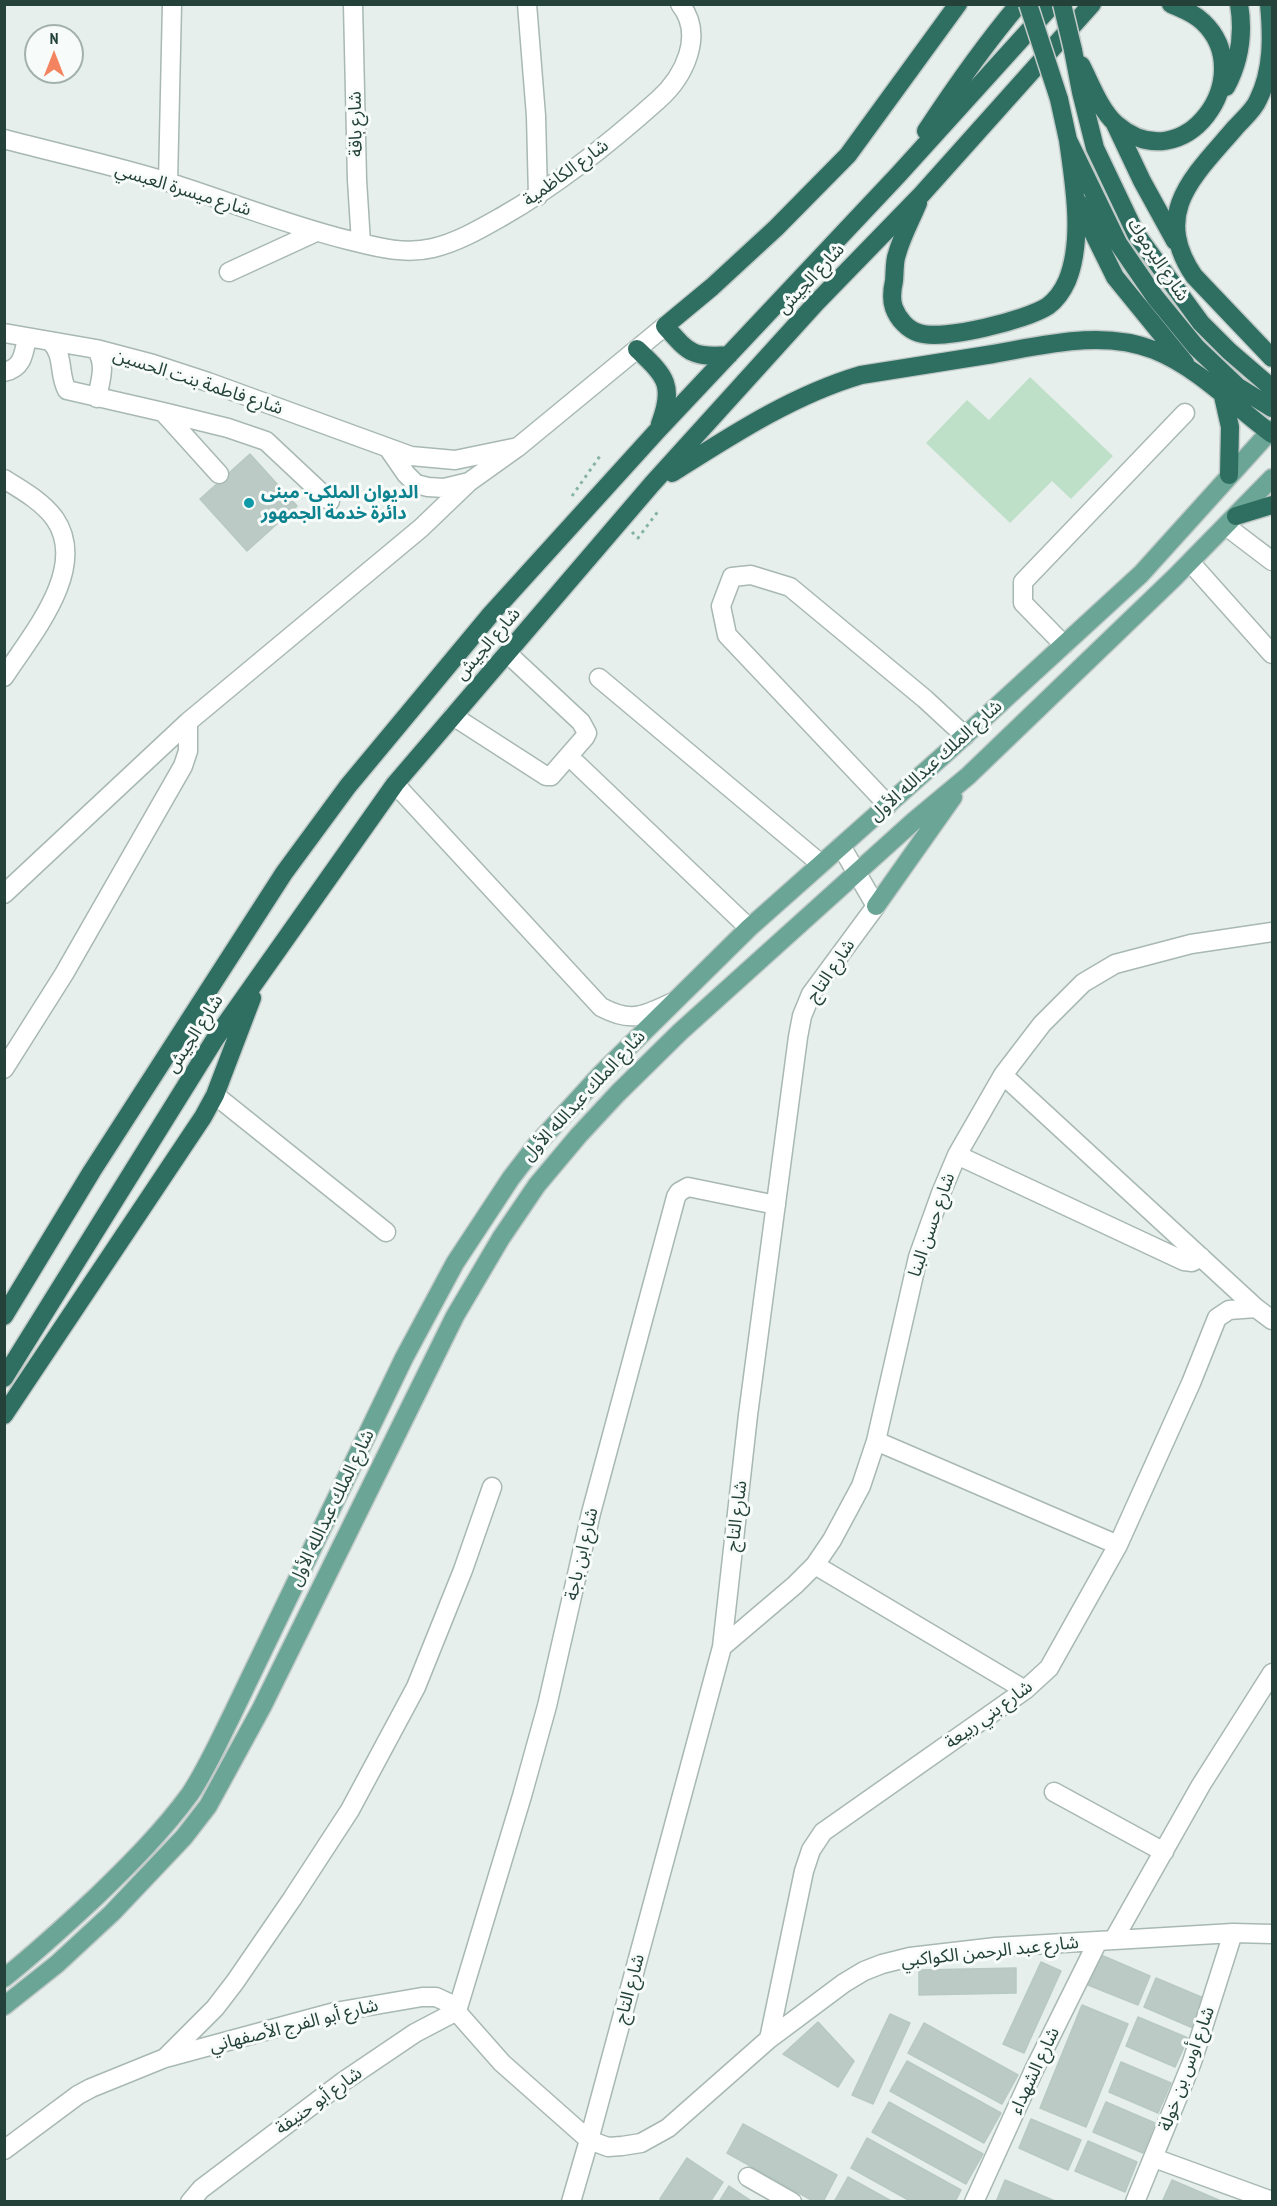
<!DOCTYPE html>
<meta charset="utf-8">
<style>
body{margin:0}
#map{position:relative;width:1277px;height:2206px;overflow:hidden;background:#e6efeb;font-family:"PT Sans Narrow",sans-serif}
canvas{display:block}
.frame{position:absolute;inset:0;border:6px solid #24423a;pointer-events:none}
.north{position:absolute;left:24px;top:24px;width:60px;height:60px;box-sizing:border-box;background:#f7fbf9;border:2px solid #a3b1ad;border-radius:50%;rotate:0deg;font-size:16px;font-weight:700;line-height:24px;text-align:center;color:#24423a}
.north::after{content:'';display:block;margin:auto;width:21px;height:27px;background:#f4845f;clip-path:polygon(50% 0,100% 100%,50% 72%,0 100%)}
</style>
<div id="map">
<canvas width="1277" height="2206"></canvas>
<div class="frame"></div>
<div class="north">N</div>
</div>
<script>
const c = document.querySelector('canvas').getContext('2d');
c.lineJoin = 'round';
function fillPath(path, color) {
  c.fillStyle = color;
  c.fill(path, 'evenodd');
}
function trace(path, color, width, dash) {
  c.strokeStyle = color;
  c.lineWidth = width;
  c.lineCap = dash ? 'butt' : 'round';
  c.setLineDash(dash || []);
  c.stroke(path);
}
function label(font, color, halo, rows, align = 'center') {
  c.font = font + ' "PT Sans Narrow","Noto Sans Arabic",sans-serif';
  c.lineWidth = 6;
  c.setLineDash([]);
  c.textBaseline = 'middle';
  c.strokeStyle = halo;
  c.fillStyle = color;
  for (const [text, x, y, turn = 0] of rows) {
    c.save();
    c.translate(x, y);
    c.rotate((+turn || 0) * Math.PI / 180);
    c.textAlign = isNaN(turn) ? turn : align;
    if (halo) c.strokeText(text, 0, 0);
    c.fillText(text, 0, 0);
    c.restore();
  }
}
const green = new Path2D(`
 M1030,377l83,79 -42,43 -19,-18 -42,42 -84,-80 41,-43 22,20z`);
const building = new Path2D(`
 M250,454l47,52 -50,45 -47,-52z
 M1101,1955l49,21 -12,29 -50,-20z
 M1041,1962l20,9 -37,82 -21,-9z
 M1016,1968v25l-97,2v-25z
 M1156,1978l50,21 -13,29 -49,-21z
 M1082,2005l46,19 -42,103 -46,-19z
 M890,2014l20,9 -37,81 -21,-9z
 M1138,2017l50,21 -13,29 -49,-21z
 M818,2022l36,39 -16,26 -55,-33z
 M924,2023l94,52 -16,29 -94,-51z
 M907,2061l94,52 -17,30 -94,-52z
 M1121,2062l50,21 -13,30 -49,-21z
 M889,2102l94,52 -17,30 -94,-52z
 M1106,2102l49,21 -12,30 -50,-21z
 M1031,2119l50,21 -13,30 -49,-22z
 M743,2124l94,51 -14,27h-8l-88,-49z
 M867,2138l94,52 -6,12h-43l-61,-34z
 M1088,2141l49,21 -12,30 -50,-21z
 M687,2158l36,24 -13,20h-47l-3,-3z
 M848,2177l45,25h-59z
 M1005,2180l50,21 -59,1z
 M1172,2180l49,21v1h-59z
 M729,2186l24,16h-34z`);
const path = new Path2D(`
 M572,496l28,-40
 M632,532l6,6 21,-28`);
const minor = new Path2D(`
 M353,4l4,176 4,63
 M527,4l9,112 2,80
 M4,139c56,15 113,27 167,44 59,19 117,42 177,57 28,7 56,15 85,8 25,-6 47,-19 70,-32 56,-32 107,-73 155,-116 26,-23 47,-65 22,-96
 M168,182l4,-178
 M229,272l87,-40
 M4,333l92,16 57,15 55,18 203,74 44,4 63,-13
 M50,341c15,14 8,33 17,49l96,22 56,62
 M96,349c11,16 4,32 1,49
 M4,372c19,-4 20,-19 23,-35
 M163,412l65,16 38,13 64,60
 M388,448l18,26 10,10 12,3 16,1 25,-6 49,-35 147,-121
 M4,479c18,11 39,23 51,40 34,50 -24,116 -51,158
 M1226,526l46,35
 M1190,562l82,92
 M1064,645l-41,-42v-21l162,-169
 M599,678l222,186
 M453,716l93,60h5l34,-39 2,-4 -6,-11 -74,-69
 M577,764l172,164
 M395,784l206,223c30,16 42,9 70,-4
 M888,805l-161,-170 -6,-29 11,-29 19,-2 39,12 135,112 40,37
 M4,894l184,-172 233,-194 48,-46
 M4,1069l60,-95 119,-208 5,-15v-29
 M1003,1075l253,233
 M215,1095l171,137
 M957,1155l227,106 8,1 9,-5
 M876,1441l242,104
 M815,1565l210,125
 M722,1647l73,-62 20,-20 17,-25 29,-54 15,-45 42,-184 23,-64 16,-38 46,-80 39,-51 41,-41 32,-19 76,-20 81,-12
 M1054,1792l110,60
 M1114,1939l87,-154 71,-112
 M457,2011l65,-215 25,-90 44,-193 85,-316 3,-5 9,-5 88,18
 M769,2039l35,-168 7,-21 12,-18 202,-142 24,-22 69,-123 73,-162 26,-65 12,-8 27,-2 16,12
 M165,2058l50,-50 20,-26 57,-83 58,-89 66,-123 47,-117 29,-83
 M4,2150l74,-55 13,-7 74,-30 170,-46 87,-15h14l13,6 53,60 87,77 19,7 14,-1 19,-3 27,-15 101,-89 75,-56 20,-12 18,-7 28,-7 86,-10 237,-14 39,1
 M1154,2158l118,43
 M748,2177l44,25
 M190,2202l11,-13 143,-108 71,-48 42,-22
 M571,2202l18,-62 133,-493 26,-232 50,-378 4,-21 9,-22 65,-88 -35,-60
 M974,2202l60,-132 64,-129
 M1135,2202l57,-140 41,-129`);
const major = new Path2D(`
 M876,906l77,-109
 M4,1978c33,-26 63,-54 93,-82 33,-32 66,-65 93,-102 16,-24 28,-51 41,-77l173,-359 51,-95 56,-85 27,-35 62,-68 149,-147 197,-175 195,-179 131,-145
 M4,2006l53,-42 55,-51 72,-76 24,-31 54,-99 193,-391 46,-78 36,-53 42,-50 39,-42 62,-61 234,-211 54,-45 207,-199 97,-99`);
const highway = new Path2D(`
 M1269,4c3,32 4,66 -11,96 -4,10 -16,20 -23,28 -41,48 -84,84 -41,148l78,82
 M1073,50l8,42 14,56 41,86 65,89 28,28 43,37
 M1081,65c10,19 19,45 35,59 68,59 144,-48 87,-102 -9,-9 -21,-13 -32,-18
 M1226,87c14,-26 18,-53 13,-83
 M1059,99l9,41 50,103 37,54 41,50 42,40 34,21
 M1115,124l27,57 33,60
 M926,131c29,-44 59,-87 93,-127
 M1078,202l37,75 70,86
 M918,203c-7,17 -16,33 -21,51 -3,8 -2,18 -3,27 -2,9 -3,19 0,27 4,11 14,22 25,25 24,8 108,-13 129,-27 8,-6 15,-16 19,-25 17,-41 7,-98 1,-141
 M637,349c28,27 38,35 23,75
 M729,355c-37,3 -40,-2 -64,-29l47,-39 64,-59 72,-73 110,-151
 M1223,396l7,31 -1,48
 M672,473c60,-38 121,-78 189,-98 42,-7 84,-13 126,-20 54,-9 114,-26 167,-5 45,18 80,56 118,84
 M1236,516l36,-11
 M4,1316l88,-145 192,-298 64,-87 143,-172 166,-183 241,-256 155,-171
 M4,1378l211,-339 180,-255 257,-300 164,-181 106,-109 170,-190
 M4,1415l199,-298 12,-22 37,-97`);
const highwayBridge = new Path2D(`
 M1028,4l31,95
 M1062,4l11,46`);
const markers = [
 [249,503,6,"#0f9aa8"]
];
const streetNames = [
 ["شارع باقة",356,124,-91],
 ["شارع الكاظمية",566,173,-36],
 ["شارع ميسرة العبسي",183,190,17],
 ["شارع اليرموك",1158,260,56],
 ["شارع الجيش",811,279,-47],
 ["شارع فاطمة بنت الحسين",198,382,18],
 ["شارع الجيش",488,644,-49],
 ["شارع الملك عبدالله الأول",936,761,-42],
 ["شارع التاج",831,971,-56],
 ["شارع الجيش",195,1034,-57],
 ["شارع الملك عبدالله الأول",584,1096,-47],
 ["شارع حسن البنا",932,1225,-71],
 ["شارع الملك عبدالله الأول",332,1508,-64],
 ["شارع التاج",737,1516,-83],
 ["شارع ابن باجة",582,1554,-77],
 ["شارع بني ربيعة",989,1715,-36],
 ["شارع عبد الرحمن الكواكبي",990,1952,-6],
 ["شارع التاج",630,1989,-75],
 ["شارع أبو الفرج الأصفهاني",294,2026,-14],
 ["شارع أوس بن خولة",1187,2069,-70],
 ["شارع الشهداء",1035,2071,-65],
 ["شارع أبو حنيفة",319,2101,-36]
];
const cultureNames = [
 ["الديوان الملكي- مبنى",261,493],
 ["دائرة خدمة الجمهور",261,514]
];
fillPath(green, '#bfe0c8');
fillPath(building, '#bbcac4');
trace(building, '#b8c9c2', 1.5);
trace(minor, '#a8b8b2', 21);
trace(major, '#c2cac8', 21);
trace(highway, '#c2cac8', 21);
trace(path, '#86b3a5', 3, [3, 4.5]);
trace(minor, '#fff', 18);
trace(major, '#6aa596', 18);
trace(highway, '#2f6f62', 18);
trace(highwayBridge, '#c2cac8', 21, []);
trace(highwayBridge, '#2f6f62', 18);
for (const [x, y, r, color] of markers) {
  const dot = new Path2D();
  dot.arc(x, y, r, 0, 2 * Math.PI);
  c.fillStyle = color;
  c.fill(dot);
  trace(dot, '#f7fbf9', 2);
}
label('18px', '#24423a', '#f7fbf9', streetNames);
label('bold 18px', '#0d838f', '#f7fbf9', cultureNames, 'left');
</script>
